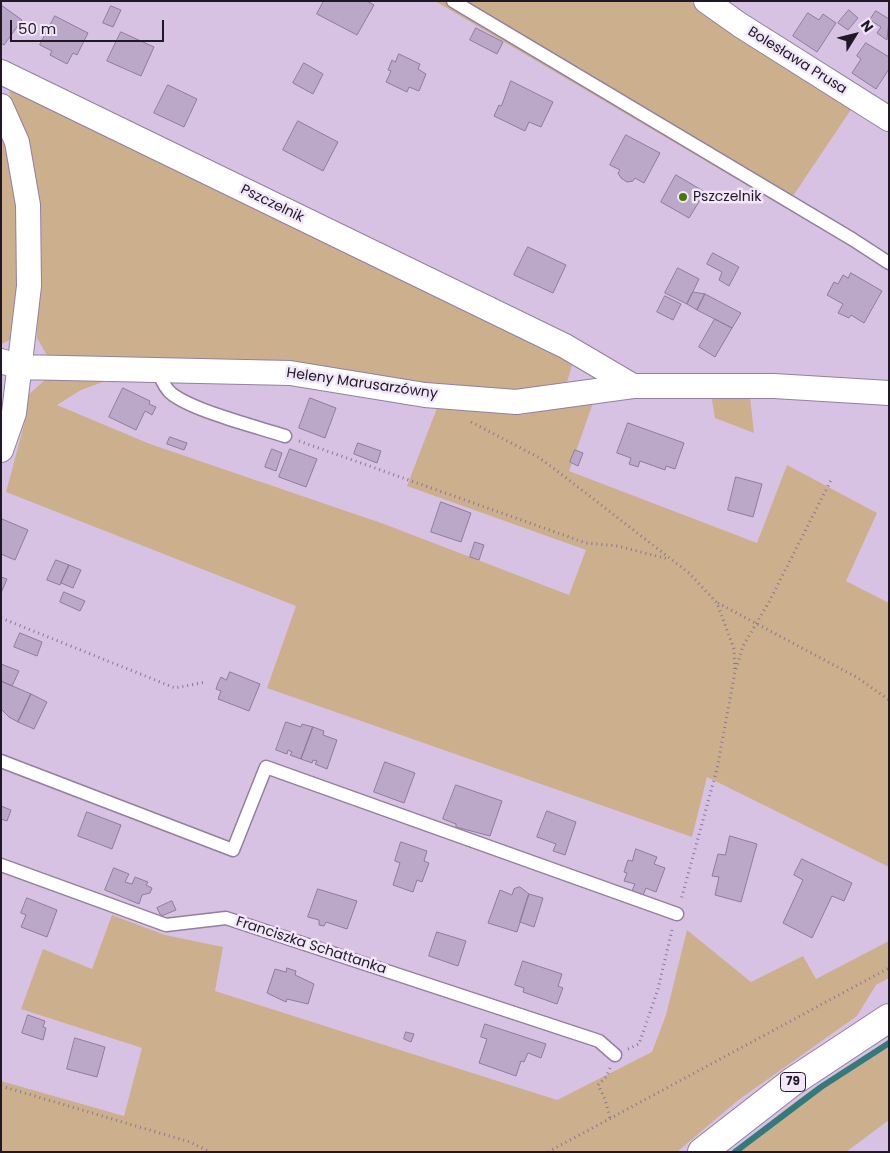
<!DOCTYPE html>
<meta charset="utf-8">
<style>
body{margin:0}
#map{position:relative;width:890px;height:1153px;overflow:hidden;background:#d7c2e4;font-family:Poppins,sans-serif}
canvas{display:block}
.frame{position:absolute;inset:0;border:2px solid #201925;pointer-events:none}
.north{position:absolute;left:830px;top:10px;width:50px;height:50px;-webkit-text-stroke:4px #f2e7f9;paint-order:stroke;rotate:54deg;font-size:14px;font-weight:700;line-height:20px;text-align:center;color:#201925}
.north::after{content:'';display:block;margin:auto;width:18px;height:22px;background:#201925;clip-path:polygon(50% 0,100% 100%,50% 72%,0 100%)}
.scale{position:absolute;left:10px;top:20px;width:154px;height:22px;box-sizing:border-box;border:2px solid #201925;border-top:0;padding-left:6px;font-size:15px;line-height:18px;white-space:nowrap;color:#201925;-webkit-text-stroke:4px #f2e7f9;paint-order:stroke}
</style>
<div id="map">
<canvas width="890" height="1153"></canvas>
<div class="frame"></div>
<div class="north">N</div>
<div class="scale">50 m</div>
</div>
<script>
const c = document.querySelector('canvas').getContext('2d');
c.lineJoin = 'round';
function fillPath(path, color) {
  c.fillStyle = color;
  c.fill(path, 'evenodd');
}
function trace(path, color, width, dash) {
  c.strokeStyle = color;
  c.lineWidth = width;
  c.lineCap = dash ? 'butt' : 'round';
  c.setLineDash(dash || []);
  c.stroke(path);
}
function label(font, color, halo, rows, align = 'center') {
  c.font = font + ' Poppins,sans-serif';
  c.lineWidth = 5;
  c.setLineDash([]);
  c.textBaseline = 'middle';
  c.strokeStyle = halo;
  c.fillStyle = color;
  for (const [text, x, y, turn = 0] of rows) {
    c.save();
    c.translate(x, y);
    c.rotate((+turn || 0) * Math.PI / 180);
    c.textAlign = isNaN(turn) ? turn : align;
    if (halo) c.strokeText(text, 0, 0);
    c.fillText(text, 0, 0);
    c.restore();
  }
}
const green = new Path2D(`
 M435,1h255l14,13 148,94 -67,100z
 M15,89l545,264 12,13 -5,16 -58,10 -461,-35 -11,-19 1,-53 -13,-148 -16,-45z
 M1,131c27,60 20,145 11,208l-11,5z
 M46,379h65l-30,11 -24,15 93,39 234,80 185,71 17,-45 -179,-64 30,-78 78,4 78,-9 -24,68 188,72 30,-78 90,48 -31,68 43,22v264l-182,-90 -15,60 -425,-149 29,-82 -290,-114 19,-71 4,-27z
 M711,394l39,3 4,36 -39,-15z
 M112,915l53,20 58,12 -8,44 342,109 95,-48 14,-37 21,-85 64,52 52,-26 13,23 73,-38v37l-13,7 -19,31 -120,85 -60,51h-676v-71l123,35 18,-68 -121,-39 22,-60 49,20z
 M889,1041v79l-43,32h-109c44,-45 98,-78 152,-111z`);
const stream = new Path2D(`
 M735,1152l86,-65 68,-44`);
const building = new Path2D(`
 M324,1h43l7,4 -17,30 -40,-21z
 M1,5l21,15 -18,25 -3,-2z
 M111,6l10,4 -8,17 -10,-4z
 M849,10l9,8 -10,12 -10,-7z
 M876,11l13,8 -2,21 -10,-7 4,-6 -11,-7z
 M808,13l11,7 4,-6 13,9 -19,29 -24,-16z
 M55,16l33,17 -11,22 -4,-2 -6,11 -17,-9 2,-4 -12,-6z
 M476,28l27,14 -6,12 -27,-14z
 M121,32l33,15 -13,29 -34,-15z
 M866,43l23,14v12l-13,20 -24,-16 9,-14 -4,-3z
 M399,54l21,10 -2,5 8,5 -7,17 -10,-4 -2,5 -21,-10 5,-11 -3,-1 4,-10 3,2z
 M304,63l19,11 -10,20 -20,-11z
 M511,81l42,21 -12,25 -12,-5 -4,9 -31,-15 5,-11 2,1z
 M168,85l29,14 -13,28 -30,-14z
 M298,121l40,21 -15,29 -40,-21z
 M626,135l34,18 -16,30 -9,-5 -2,3 -6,1 -6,-4 -3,-5 2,-3 -10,-5z
 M676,175l29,17 -16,26 -28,-16z
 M528,247l38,18 -13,28 -39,-18z
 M713,253l26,14 -10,19 -10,-6 3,-8 -15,-8z
 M678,268l21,11 -12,25 -22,-11z
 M851,273l31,18 -18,32 -13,-8 -2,3 -11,-5 5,-9 -16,-9 7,-13 4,2 5,-9 5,3z
 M693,292l12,2 -8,16 -10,-6z
 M705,294l36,19 -9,15 -35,-18z
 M665,296l16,8 -8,16 -16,-8z
 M715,319l17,9 -17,29 -16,-10z
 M123,388l27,13 -1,3 7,3 -4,8 -7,-4 -9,19 -27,-13z
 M310,398l26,10 -11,30 -26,-10z
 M628,423l56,20 -9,26 -9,-3 -1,4 -25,-9 -2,6 -9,-3 2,-6 -14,-5z
 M170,437l17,6 -3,7 -17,-6z
 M358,443l23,8 -4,12 -23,-9z
 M272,449l10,4 -6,18 -11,-4z
 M290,449l27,10 -11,28 -27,-10z
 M575,450l8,3 -5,13 -8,-4z
 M736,477l26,7 -9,33 -25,-7z
 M441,502l30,11 -10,29 -30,-10z
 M2,519l26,11 -13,30 -14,-6z
 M475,542l9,3 -5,15 -9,-3z
 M56,560l13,5 -9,20 -13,-5z
 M69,565l12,5 -8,18 -12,-5z
 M1,577l6,2 -6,14z
 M64,592l21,9 -5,10 -20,-9z
 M20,633l22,9 -5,14 -23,-9z
 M1,664l18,7 -7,15 -11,-5z
 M230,672l30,12 -11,27 -31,-12 3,-8 -5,-2 2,-6 3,-6 5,3z
 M1,681l30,13 -13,28 -9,-5 -8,-8z
 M31,694l16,8 -13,27 -16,-7z
 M286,722l15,5 1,-3 11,3 -12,32 -11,-4 2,-3 -4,-2 -1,4 -11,-4z
 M313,727l11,4 -1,4 14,5 -10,29 -12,-5 2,-3 -4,-1 -1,3 -11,-4z
 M385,762l30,11 -11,30 -30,-11z
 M456,785l46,16 -12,35 -34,-9v-3l-13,-5z
 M1,806l10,4 -4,11 -6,-2z
 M547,811l29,11 -11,33 -12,-4 3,-7 -19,-7z
 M87,812l34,13 -9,24 -34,-13z
 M730,836l27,8 -16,58 -26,-7 4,-18 -7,-1 6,-22 7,1z
 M401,842l26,9 -3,10 5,2 -7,19 -5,-2 -4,12 -20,-7 7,-22 -5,-2z
 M636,849l21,8 -3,7 11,4 -9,24 -10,-4 -3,7 -11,-4 3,-7 -11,-3 3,-8 -3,-1 4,-12 4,1z
 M802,859l50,24 -8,18 -12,-5 -20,42 -29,-15 20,-43 -9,-5z
 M114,868l15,6 -4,8 7,2 3,-7 13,5 -2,3 6,3 -2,5 -8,2 -3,9 -34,-14z
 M520,887l9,7 -12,38 -29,-9 12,-33 12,5 2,-6z
 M318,889l39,12 -10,28 -21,-7 -2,4 -5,-1v-5l-11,-3z
 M529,894l14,4 -9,29 -14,-5z
 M27,898l30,12 -10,27 -26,-10 5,-12 -5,-2z
 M172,901l4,9 -15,6 -4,-8z
 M437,932l29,9 -8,25 -29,-10z
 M523,961l39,13 -4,12 5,2 -6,16 -34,-12 1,-4 -9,-3z
 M287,968l9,3 -1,4 19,9 -6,20 -21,-5 -1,3 -19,-9 8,-24 11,3z
 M28,1015l17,6 -2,6 3,1 -3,12 -21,-7z
 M485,1024l61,20 -5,14 -13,-5 -4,9 -3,-1 -5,15 -37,-13 8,-24 -6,-2z
 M406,1032l8,2 -3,8 -7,-3z
 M75,1038l30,9 -8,30 -30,-8z`);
const path = new Path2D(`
 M471,422l67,35 18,13 133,103 28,30 17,46 1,23 -18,97 -36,131
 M299,441l287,102 32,3 50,13
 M718,603l140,75 31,22
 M1,618l174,70 31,-6
 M736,669l7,-23 26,-44 62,-122
 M628,1049l11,-5 19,-55 14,-59
 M610,1068l-4,9 -8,8 7,14 5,19
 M1,1086l189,56 20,10
 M548,1152l341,-184`);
const service = new Path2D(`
 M453,1l399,238 37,24
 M158,371c3,8 7,18 14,23 22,17 85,33 113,42
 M1,761l232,89 33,-83 411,147
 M1,865l165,60 60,-7 373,123 16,14`);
const minor = new Path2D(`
 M706,1l34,24 149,94
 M1,72l564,274 68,40
 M1,106l16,36 11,63 1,81 -15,127 -13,37
 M1,361l18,6 271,6 135,22 91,7 117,-16h141l115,7`);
const primary = new Path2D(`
 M702,1152l90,-70 97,-64`);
const markers = [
 [683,197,5,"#477903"]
];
const shields = [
 [793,1082,25]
];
const shieldNames = [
 ["79",793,1082]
];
const streetNames = [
 ["Bolesława Prusa",797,61,32],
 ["Pszczelnik",272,204,26],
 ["Heleny Marusarzówny",362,384,8],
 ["Franciszka Schattanka",311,946,18]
];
const poiNames = [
 ["Pszczelnik",693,197]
];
fillPath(green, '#ccb08d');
trace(stream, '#347a7c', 6);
fillPath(building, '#bba7c8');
trace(building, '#8f7b9b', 1);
trace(service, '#937f9f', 15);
trace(minor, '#937f9f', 26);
trace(primary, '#937f9f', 30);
trace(path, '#877890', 3, [1, 4]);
trace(service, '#fff', 12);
trace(minor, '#fff', 24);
trace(primary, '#fff', 28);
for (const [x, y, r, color] of markers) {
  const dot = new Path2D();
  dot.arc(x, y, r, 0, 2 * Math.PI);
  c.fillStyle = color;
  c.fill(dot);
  trace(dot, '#f2e7f9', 2);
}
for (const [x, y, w] of shields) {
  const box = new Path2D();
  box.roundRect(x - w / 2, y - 9.5, w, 19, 4);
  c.fillStyle = '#f2e7f9';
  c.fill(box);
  trace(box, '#201925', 1);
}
label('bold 12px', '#201925', null, shieldNames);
label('14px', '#201925', '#f2e7f9', streetNames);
label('14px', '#201925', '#f2e7f9', poiNames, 'left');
</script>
